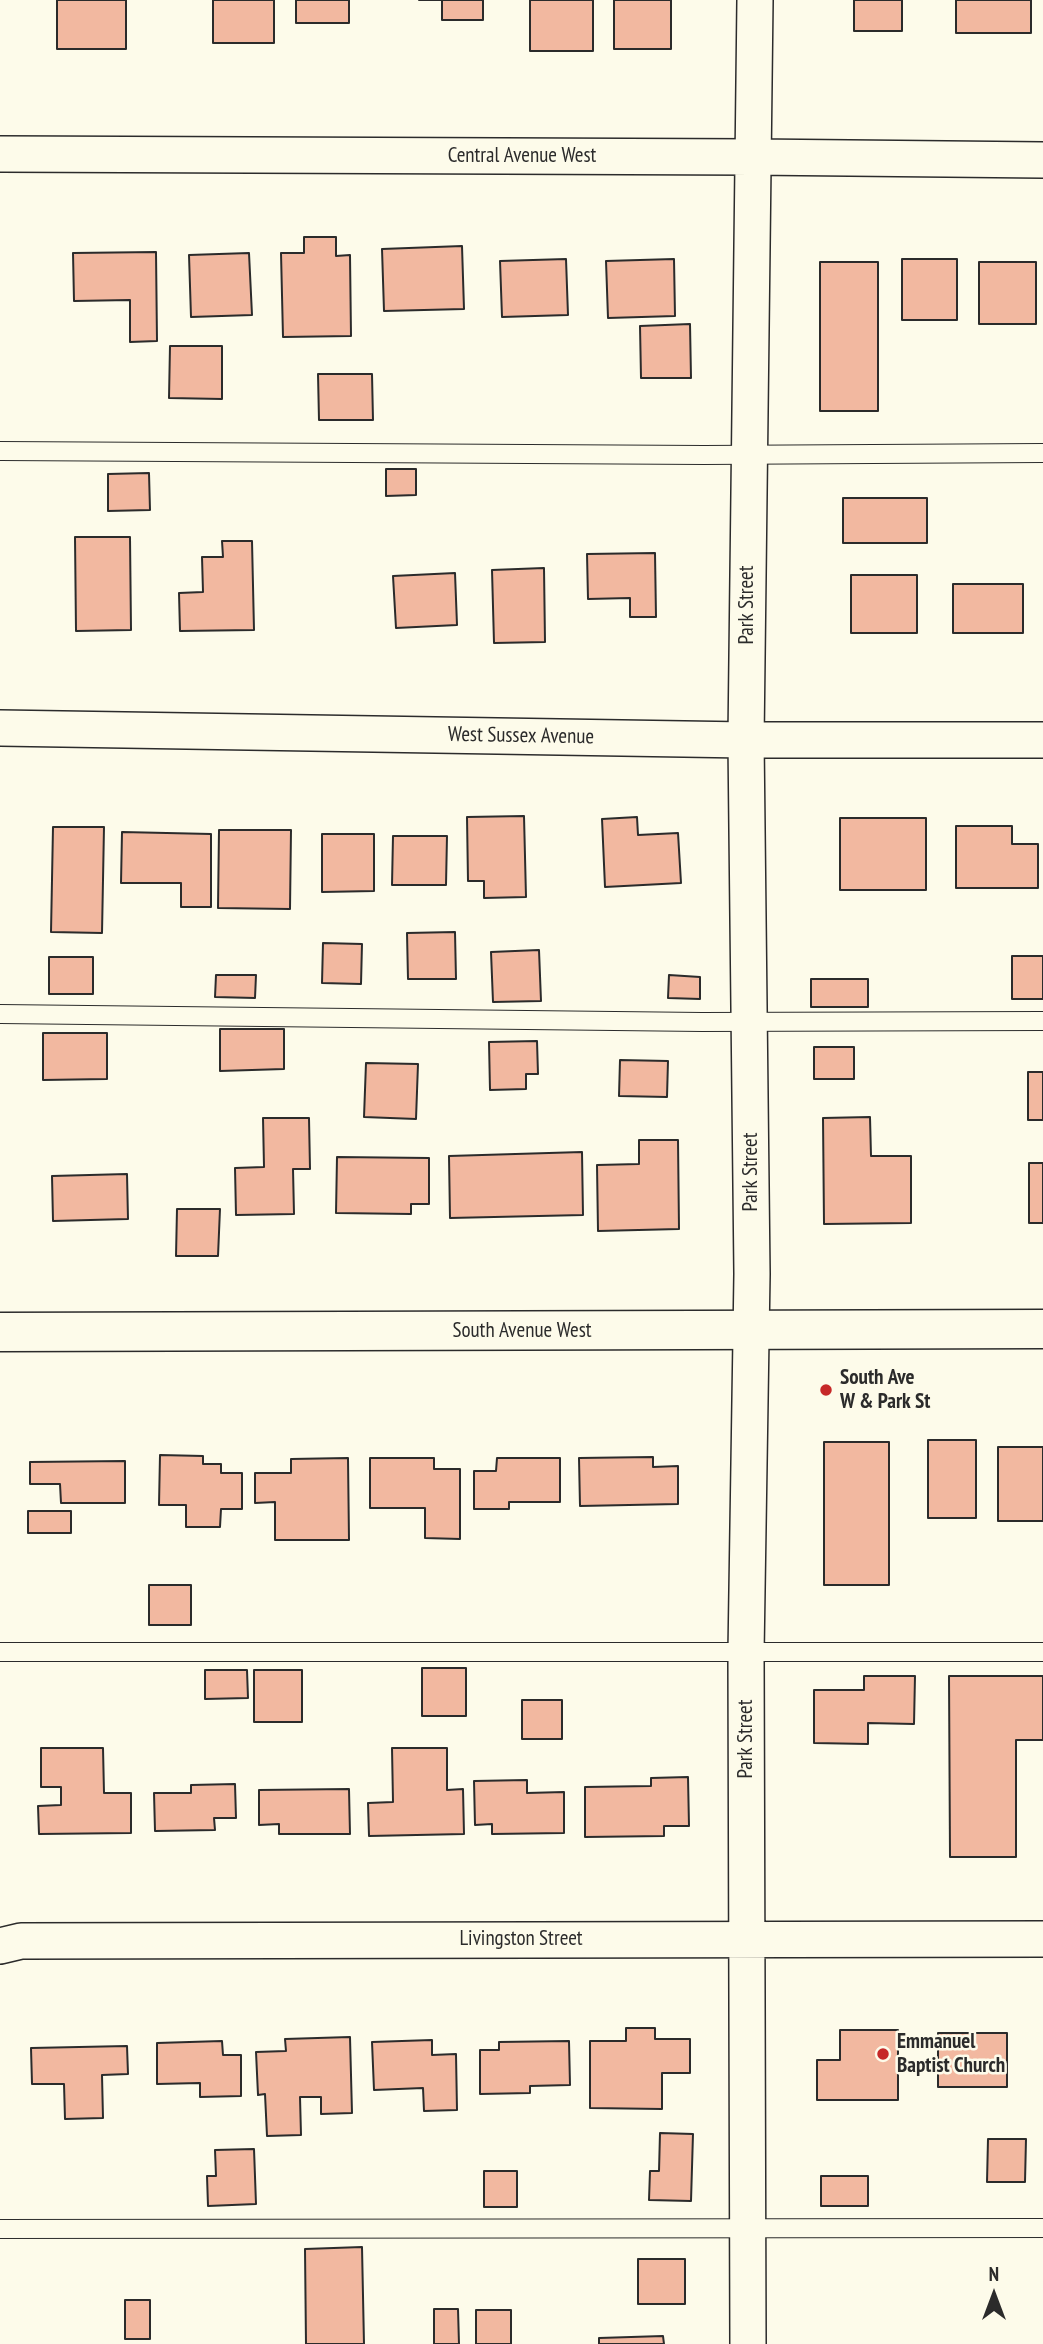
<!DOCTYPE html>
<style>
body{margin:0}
#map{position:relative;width:1043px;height:2344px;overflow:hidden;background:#fdfbea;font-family:"PT Sans Narrow",sans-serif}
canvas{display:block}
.north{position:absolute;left:959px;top:2260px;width:70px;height:70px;-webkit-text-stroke:5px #fdfbea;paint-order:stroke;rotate:0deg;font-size:19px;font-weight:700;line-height:28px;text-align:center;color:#2b2b2b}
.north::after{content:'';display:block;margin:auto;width:24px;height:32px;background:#2b2b2b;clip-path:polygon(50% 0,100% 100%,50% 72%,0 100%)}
</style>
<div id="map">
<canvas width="1043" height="2344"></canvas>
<div class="north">N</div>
</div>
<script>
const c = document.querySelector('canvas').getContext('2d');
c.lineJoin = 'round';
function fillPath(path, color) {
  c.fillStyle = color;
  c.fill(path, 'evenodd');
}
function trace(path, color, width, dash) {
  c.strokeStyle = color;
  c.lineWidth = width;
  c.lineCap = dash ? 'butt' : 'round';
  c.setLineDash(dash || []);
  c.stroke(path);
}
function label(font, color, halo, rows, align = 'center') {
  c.font = font + ' "PT Sans Narrow",sans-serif';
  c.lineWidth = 5;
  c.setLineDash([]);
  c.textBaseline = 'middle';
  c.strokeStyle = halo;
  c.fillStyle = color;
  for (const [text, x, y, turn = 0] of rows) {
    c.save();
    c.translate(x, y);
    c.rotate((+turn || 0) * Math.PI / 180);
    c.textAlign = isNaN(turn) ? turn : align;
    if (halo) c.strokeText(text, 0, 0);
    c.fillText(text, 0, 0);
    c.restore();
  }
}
const building = new Path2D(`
 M57,0h69v49h-69z
 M213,0h61v43h-61z
 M296,0h53v23h-53z
 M419,0h64v20h-41v-20z
 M530,0h63v51h-63z
 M614,0h57v49h-57z
 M854,0h48v31h-48z
 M956,0h75v33h-75z
 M304,237h32v19l14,-1 1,81 -68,1 -2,-84h23z
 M462,246l2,63 -80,2 -2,-62z
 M156,252l1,89 -27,1v-42l-56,1 -1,-48z
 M249,253l3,62 -61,2 -2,-62z
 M566,259l2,56 -66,2 -2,-56z
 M674,259l1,57 -67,2 -2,-57z
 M902,259h55v61h-55z
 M820,262h58v149h-58z
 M979,262h57v62h-57z
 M690,324l1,54h-50l-1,-52z
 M170,346h52v53l-53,-1z
 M318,374h54l1,46h-54z
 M386,469h30v26l-30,1z
 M149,473l1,37 -42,1v-37z
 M843,498h84v45h-84z
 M75,537h55l1,93 -55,1z
 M222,541h30l2,89 -74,1 -1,-38 24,-1 -1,-35h21z
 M655,553l1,64h-26v-19l-42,1 -1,-45z
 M544,568l1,74 -51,1 -2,-73z
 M455,573l2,52 -61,3 -3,-52z
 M851,575h66v58h-66z
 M953,584h70v49h-70z
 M524,816l2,81 -42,1v-17h-16l-1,-64z
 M637,817l1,18 40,-2 3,50 -76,4 -3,-68z
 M840,818h86v72h-86z
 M956,826h56v18h26v44h-82z
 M53,827h51l-2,106 -51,-1z
 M219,830h72l-1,79 -72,-1z
 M122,832l89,2v73h-30v-24h-60z
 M322,834h52v57l-52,1z
 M393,836h54l-1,49h-54z
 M455,932l1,47h-48l-1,-46z
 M323,943l39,1 -1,40 -39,-1z
 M539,950l2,51 -48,1 -2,-50z
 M1012,956h31v43h-31z
 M49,957h44v37h-44z
 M216,975h40l-1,23 -40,-1z
 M669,975l31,2v22l-32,-1z
 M811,979h57v28h-57z
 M220,1029h64v40l-64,2z
 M43,1033h64v46l-64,1z
 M537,1041l1,33h-12v15l-36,1 -1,-48z
 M814,1047h40v32h-40z
 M620,1060l48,1 -1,36 -48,-1z
 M366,1063l52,1 -2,55 -52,-2z
 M1028,1072h15v48h-15z
 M870,1117l1,39h40v67l-87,1 -1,-106z
 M263,1118h46l1,51h-17l1,45 -58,1 -1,-47 29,-1z
 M639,1140h39l1,89 -81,2 -1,-66 42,-1z
 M582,1152l1,63 -133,3 -1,-62z
 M337,1157l92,1v46h-18v10l-75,-1z
 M1029,1163h14v60h-14z
 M127,1174l1,45 -75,2 -1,-45z
 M177,1209h43l-2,47h-42z
 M928,1440h48v78h-48z
 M824,1442h65v143h-65z
 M998,1447h45v74h-45z
 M160,1455l43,1v8h18v9h21v36h-21l-1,18h-34v-22h-27z
 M653,1457v10l25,-1v38l-98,2 -1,-48z
 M348,1458l1,82h-74v-38l-20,1v-30h36v-14z
 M370,1458h64v11h26v70l-35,-1v-30h-55z
 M497,1458h63v44h-51v7h-35v-38h22z
 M125,1461v42h-64l-1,-19h-30v-22z
 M28,1511h43v22h-43z
 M149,1585h42v40h-42z
 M422,1668h44v48h-44z
 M205,1670h42l1,28 -43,1z
 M254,1670h48v52h-48z
 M864,1676h51l-1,48 -46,-1v21l-54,-1v-53h50z
 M949,1676h94v64h-27v117h-66z
 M522,1700h40v39h-40z
 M41,1748h62l1,45h27v40l-92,1 -1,-28 23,-1v-18h-20z
 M392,1748h55v42l16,-1 1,45 -95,2 -1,-33 25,-1z
 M688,1777l1,49h-25v10l-79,1v-50l66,-1v-8z
 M527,1780v13l37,-1v41l-72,1v-10l-17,1 -1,-44z
 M235,1784l1,34h-22l1,12 -60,1 -1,-38h37v-8z
 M349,1789l1,45h-71v-10l-20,1v-35z
 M626,2028h29v11h35v34h-28v36l-72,-1v-67h36z
 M840,2030h58v70h-81v-40h23z
 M938,2033h69v54h-69z
 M350,2037l2,76 -31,1v-17h-21l1,38 -34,1 -2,-42 -7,1 -2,-43 30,-1 -1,-12z
 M432,2040v15l24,-1 1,56 -33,1 -1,-23 -49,2 -2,-48z
 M222,2041l1,14h18v41l-41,1v-14l-43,1v-41z
 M569,2041l1,44 -40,1v7l-50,1v-44h19v-8z
 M127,2046l1,28 -26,1 1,43 -38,1 -1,-35h-32l-1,-36z
 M660,2133l33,1 -2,67 -42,-1 1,-29h9z
 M988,2139h38l-1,43h-38z
 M254,2149l2,55 -48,2 -1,-30h9l-1,-26z
 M484,2171h33v36h-33z
 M821,2176h47v30h-47z
 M362,2247l2,97h-58l-1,-95z
 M638,2259h47v45h-47z
 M125,2300h25v39h-25z
 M434,2309h24l1,35h-25z
 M476,2310h35v34h-35z
 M663,2336l1,8h-65v-6z`);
const service = new Path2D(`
 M0,451l704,4 339,-2
 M0,1014l702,8 341,-1
 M0,1652h1043
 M0,2229l1043,-1`);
const minor = new Path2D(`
 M0,154l753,3 290,3
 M0,728l746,12h297
 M0,1946l21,-5 1022,-2
 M748,2344l-2,-691 6,-379 -6,-534 9,-740`);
const tertiary = new Path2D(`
 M0,1332l1043,-3`);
const markers = [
 [826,1390,7,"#c62828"],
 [883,2054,7,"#c62828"]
];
const streetNames = [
 ["Central Avenue West",522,156],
 ["Park Street",747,605,-90],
 ["West Sussex Avenue",521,736,1],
 ["Park Street",751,1172,-90],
 ["South Avenue West",522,1331],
 ["Park Street",746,1739,-90],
 ["Livingston Street",521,1939]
];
const poiNames = [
 ["South Ave",840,1378],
 ["W & Park St",840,1402],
 ["Emmanuel",897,2042],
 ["Baptist Church",897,2066]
];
fillPath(building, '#f2b8a0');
trace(building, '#2b2b2b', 2);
trace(service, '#2b2b2b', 20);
trace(minor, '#2b2b2b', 38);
trace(tertiary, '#2b2b2b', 41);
trace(service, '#fdfbea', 18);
trace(minor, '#fdfbea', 35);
trace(tertiary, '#fdfbea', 38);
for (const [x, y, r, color] of markers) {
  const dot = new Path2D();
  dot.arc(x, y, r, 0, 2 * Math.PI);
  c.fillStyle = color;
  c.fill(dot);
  trace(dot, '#fdfbea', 2.5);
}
label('21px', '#2b2b2b', '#fdfbea', streetNames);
label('bold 21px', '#2b2b2b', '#fdfbea', poiNames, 'left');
</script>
